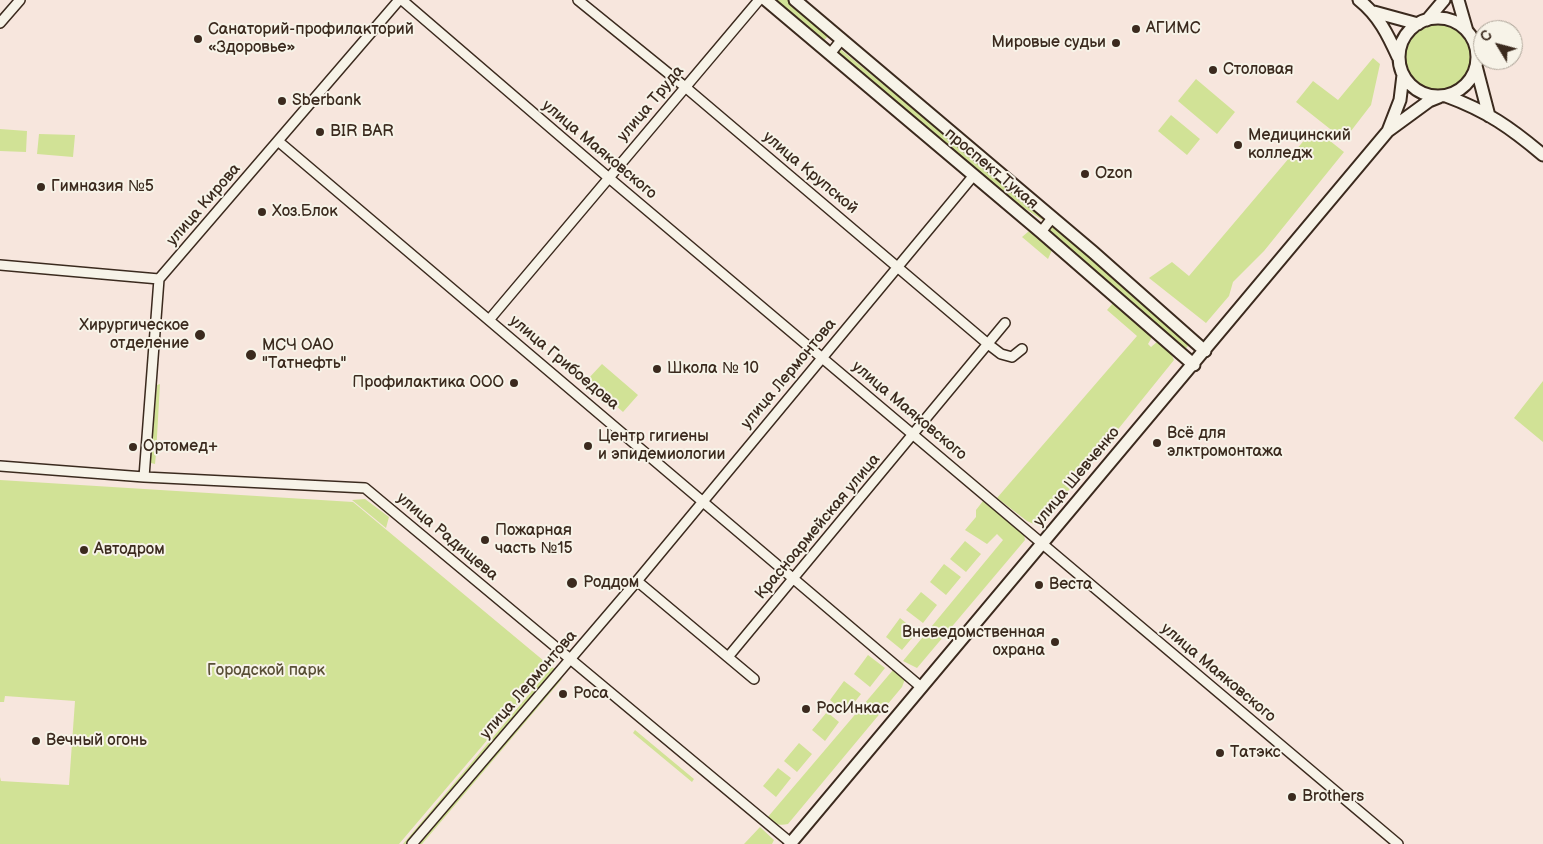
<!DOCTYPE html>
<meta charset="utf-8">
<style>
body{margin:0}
#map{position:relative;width:1543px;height:844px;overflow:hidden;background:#f7e6dd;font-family:"Balsamiq Sans",sans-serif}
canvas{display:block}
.north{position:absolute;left:1473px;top:20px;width:50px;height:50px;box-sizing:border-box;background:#f7f3e8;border:1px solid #aca397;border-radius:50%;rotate:307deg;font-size:14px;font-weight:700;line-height:20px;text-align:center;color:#3b2a1e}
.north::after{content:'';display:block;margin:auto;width:18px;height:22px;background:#3b2a1e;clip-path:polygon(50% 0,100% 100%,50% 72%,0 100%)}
</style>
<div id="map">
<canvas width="1543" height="844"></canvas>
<div class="north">С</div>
</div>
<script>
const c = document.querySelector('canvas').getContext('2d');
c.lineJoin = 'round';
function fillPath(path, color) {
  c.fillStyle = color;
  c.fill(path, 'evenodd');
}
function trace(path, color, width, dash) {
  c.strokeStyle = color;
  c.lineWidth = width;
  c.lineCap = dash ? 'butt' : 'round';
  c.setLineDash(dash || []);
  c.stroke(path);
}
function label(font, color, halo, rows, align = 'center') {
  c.font = font + ' "Balsamiq Sans",sans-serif';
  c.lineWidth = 4;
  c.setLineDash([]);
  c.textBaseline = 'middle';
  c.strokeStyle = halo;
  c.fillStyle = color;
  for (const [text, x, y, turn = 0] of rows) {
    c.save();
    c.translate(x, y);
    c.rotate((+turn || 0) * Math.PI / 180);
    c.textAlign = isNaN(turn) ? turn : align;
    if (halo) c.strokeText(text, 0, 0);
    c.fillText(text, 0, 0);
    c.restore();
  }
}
const green = new Path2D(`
 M772,0h16l40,36 -6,7z
 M1403 57a34 34 0 1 1 68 0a34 34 0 1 1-68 0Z
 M839,48l208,170 -3,3 -55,-36 -155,-132z
 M1373,58l7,6 -9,41 -27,35 -48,-38 17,-21 25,19z
 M1196,79l39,33 -18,22 -39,-33z
 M1171,115l29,24 -13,16 -29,-24z
 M0,129l27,2 -1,21 -26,-1z
 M1312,131l13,6 19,15 -80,99 -31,31 -4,14 -23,27 -57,-45 23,-16 17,14z
 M39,134l36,1 -2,22 -36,-3z
 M1054,224l132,119 2,3 -3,3 -136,-119z
 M1029,231l23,19 -4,9 -26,-22z
 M1113,303l39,34 -4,7 3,3 7,-6 12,10 4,9 -126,156 -12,9 -9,-4 -30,-23 140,-162 -30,-26z
 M602,364l36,31 -15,17 -36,-32z
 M1543,381v61l-29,-24z
 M160,384l-4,70 -1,10 -4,-1v-9l6,-69z
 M0,480l353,22 197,164 -151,178h-399v-67l1,4 68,4 6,-84 -70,-5 -1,6h-4z
 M365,499l24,18 -3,11 -34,-28z
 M983,501l41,34 1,5 -108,128 -14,-7 100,-121 -6,-6 -10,10 -22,-14 11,-13v-7z
 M965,541l16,13 -15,18 -16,-13z
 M944,564l17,13 -15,18 -16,-13z
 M921,592l16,13 -14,18 -17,-13z
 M900,618l17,14 -15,18 -16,-13z
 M868,655l17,13 -15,19 -16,-13z
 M552,667l3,2 -149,175h-3z
 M893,670l8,3 4,6 -3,8 -114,137c-9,2 -15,0 -21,-6z
 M560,677l2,2 -140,165h-3z
 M844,681l17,13 -15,19 -16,-13z
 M827,712l12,10 -14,19 -13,-11z
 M635,730l59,49 -2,3 -59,-49z
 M799,743l13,11 -15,18 -13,-11z
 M778,768l13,10 -15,19 -13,-11z
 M760,827l14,13 -2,4h-28z`);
const minor = new Path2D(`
 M402,0l207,178 789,666
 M578,0l106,86 304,258 13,10 11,3 10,-8
 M0,23l20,-23
 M830,54l12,-15
 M278,141l643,546
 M1041,232l11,-14
 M0,265l159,14
 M489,320l270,-320
 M0,466l144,11 221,11 426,355
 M144,477l15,-198 240,-279
 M637,581l117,98
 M728,657l277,-334
 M412,844l225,-263 337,-406`);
const major = new Path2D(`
 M766,0l275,232 153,133
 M795,0l298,252 112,99
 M1359,0c20,16 29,35 39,57
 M1458,0l9,31
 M1374,12l44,12
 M1399 57a39 39 0 1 1 78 0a39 39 0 1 1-78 0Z
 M1427,20l17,-20
 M1476,66l13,50
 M1446,96c41,15 65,32 97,59
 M1388,131l12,-31 3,-25
 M790,844l598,-713 41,-30 10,-4`);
const markers = [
 [1136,29,5,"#3b2a1e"],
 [198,39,5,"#3b2a1e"],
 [1116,43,5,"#3b2a1e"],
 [1213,70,5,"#3b2a1e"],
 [282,101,5,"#3b2a1e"],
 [320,132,5,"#3b2a1e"],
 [1238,145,5,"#3b2a1e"],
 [1085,174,5,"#3b2a1e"],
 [41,187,5,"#3b2a1e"],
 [262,212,5,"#3b2a1e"],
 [200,335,6,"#3b2a1e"],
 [251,355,6,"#3b2a1e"],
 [657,369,5,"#3b2a1e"],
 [514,383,5,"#3b2a1e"],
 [1157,443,5,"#3b2a1e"],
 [588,446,5,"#3b2a1e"],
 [133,447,5,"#3b2a1e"],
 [485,540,5,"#3b2a1e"],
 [84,550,5,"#3b2a1e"],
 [572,583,6,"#3b2a1e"],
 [1039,585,5,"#3b2a1e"],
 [1055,642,5,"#3b2a1e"],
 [563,694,5,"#3b2a1e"],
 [806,709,5,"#3b2a1e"],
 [36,741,5,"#3b2a1e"],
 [1220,753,5,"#3b2a1e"],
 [1292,797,5,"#3b2a1e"]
];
const poiNames = [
 ["АГИМС",1146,29],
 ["Санаторий-профилакторий",208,30],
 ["«Здоровье»",208,48],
 ["Мировые судьи",1106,43,"right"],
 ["Столовая",1223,70],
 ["Sberbank",292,101],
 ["BIR BAR",330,132],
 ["Медицинский",1248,136],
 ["колледж",1248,154],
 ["Ozon",1095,174],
 ["Гимназия №5",51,187],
 ["Хоз.Блок",272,212],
 ["Хирургическое",189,326,"right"],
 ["отделение",189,344,"right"],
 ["МСЧ ОАО",262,346],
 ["\"Татнефть\"",262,364],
 ["Школа № 10",667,369],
 ["Профилактика ООО",504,383,"right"],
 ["Всё для",1167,434],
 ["элктромонтажа",1167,452],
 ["Центр гигиены",598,437],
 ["и эпидемиологии",598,455],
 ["Ортомед+",143,447],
 ["Пожарная",495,531],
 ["часть №15",495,549],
 ["Автодром",94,550],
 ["Роддом",583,583],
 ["Веста",1049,585],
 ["Вневедомственная",1045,633,"right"],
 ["охрана",1045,651,"right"],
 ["Роса",573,694],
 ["РосИнкас",816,709],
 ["Вечный огонь",46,741],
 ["Татэкс",1230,753],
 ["Brothers",1302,797]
];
const streetNames = [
 ["улица Труда",651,104,-50],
 ["улица Маяковского",599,150,40],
 ["проспект Тукая",991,169,40],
 ["улица Крупской",810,173,40],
 ["улица Кирова",204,205,-49],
 ["улица Грибоедова",564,363,40],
 ["улица Лермонтова",789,374,-50],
 ["улица Маяковского",909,411,40],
 ["улица Шевченко",1077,477,-50],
 ["Красноармейская улица",818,527,-50],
 ["улица Радищева",447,537,40],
 ["улица Маяковского",1218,673,40],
 ["улица Лермонтова",529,685,-49]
];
const parkNames = [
 ["Городской парк",266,671]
];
fillPath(green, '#d1e296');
trace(minor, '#3b2a1e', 12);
trace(major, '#3b2a1e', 15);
trace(minor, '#f7f3e8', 9);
trace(major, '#f7f3e8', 11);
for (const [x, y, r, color] of markers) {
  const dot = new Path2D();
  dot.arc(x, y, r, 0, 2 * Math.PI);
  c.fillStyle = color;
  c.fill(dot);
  trace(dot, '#f7f3e8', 2);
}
label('16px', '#3b2a1e', '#f7f3e8', poiNames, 'left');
label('16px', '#3b2a1e', '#f7f3e8', streetNames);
label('16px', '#594f36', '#f7f3e8', parkNames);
</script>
